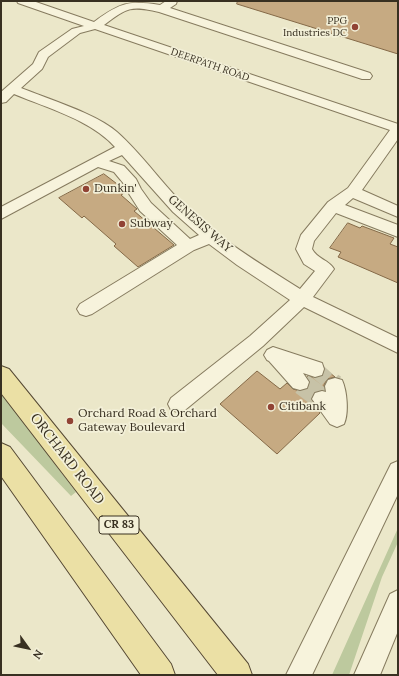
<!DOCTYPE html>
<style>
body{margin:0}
#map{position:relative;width:399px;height:676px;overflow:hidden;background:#ebe7c9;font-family:Lora,serif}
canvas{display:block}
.frame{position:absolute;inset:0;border:2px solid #383021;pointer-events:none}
.north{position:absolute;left:8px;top:628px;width:40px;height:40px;-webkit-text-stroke:3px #f3f0d8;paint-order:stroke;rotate:123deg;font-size:11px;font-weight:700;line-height:16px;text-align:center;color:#383021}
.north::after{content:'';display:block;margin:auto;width:14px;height:18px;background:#383021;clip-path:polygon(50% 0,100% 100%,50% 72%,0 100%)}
</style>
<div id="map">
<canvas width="399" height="676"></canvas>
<div class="frame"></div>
<div class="north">N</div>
</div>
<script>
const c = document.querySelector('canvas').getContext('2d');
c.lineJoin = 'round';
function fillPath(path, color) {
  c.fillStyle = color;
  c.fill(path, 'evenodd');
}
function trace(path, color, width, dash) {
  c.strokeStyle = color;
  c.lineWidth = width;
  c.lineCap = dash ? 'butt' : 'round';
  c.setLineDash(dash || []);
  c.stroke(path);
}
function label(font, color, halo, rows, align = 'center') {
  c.font = font + ' Lora,serif';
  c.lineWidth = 3.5;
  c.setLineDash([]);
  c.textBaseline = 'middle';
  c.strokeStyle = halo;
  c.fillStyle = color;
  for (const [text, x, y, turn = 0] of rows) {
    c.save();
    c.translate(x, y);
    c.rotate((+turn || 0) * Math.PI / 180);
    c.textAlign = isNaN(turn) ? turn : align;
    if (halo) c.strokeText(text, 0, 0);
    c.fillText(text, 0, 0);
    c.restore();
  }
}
const green = new Path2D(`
 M1,393l75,99 -5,4 -70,-73z
 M398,528v14l-16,35 -33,98h-17z`);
const building = new Path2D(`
 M238,1h160v53l-161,-50z
 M104,174l21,16 1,2 -5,3 16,14 -3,2 40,34 -36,22 -24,-21 2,-2 -32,-28 -2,2 -23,-20z
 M348,223l12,5 2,-2 32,12 -4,6 8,3v36l-60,-26 3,-5 -11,-4z
 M325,369l10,8 -8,2 -3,6v5l-9,2 -4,6 9,15 -43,41 -57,-50 37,-33 23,18 7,-6 6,6 7,2 8,-3 2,-6 -3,-6 8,2 7,-2z`);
const minorTunnelFar1 = new Path2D(`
 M315,369l18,16
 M300,382l3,3`);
const minorTunnel = new Path2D(`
 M302,384l20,15
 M332,384l3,2`);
const minor = new Path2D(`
 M17,1h16l61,21c26,-19 34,-22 66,-17l6,-4h11l-1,3 -6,4 200,65 2,3 -2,3h-8l-203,-67c-29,-7 -32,-4 -55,13l294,99v15l-36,51 36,16v11l-45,-19 -8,7 53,20v12l-62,-24 -22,28 -2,8c5,10 17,11 22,20l-21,28 85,41v15l-94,-46 -41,39 -78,64 -7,2 -7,-2 -3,-6 3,-6 79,-62 40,-36 -53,-35 -28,-21 -15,6 -102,64 -6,2 -6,-2 -3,-5 3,-5 97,-59 -37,-34 -14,-22 -2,-5 -10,-12 -16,-5 -97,52v-12l114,-60c-24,-27 -68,-39 -101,-53l-8,8 -5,1v-11l32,-28 6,-12 33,-23 12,-3 -66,-23zM95,29l295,101 -42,58 -20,14 -27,33 -5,14 8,15 11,7 -15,18c-41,-26 -83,-51 -117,-85 -23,-23 -42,-51 -66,-72 -20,-18 -69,-33 -96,-44l21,-19 6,-12 32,-24zM122,155l51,57 26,23 -9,4 -39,-36 -10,-14 -5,-10 -12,-13 -15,-5z
 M273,347l49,16 2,6 -2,6 -7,2 -12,-4 6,9 -2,6 -7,2 -7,-2 -24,-27 -2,-1 -3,-5 3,-5z
 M335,378l7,2c5,11 7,33 2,44l-7,3 -7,-3 -18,-25 3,-6 7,-2 4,1 -1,-6 3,-6z
 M398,461v33l-86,181h-26l105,-211z
 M398,590v41l-18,44h-26l36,-81z`);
const major = new Path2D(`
 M1,366l8,3 239,295 4,11h-34l-217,-282z
 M1,443l9,4 161,217 4,11h-34l-140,-199z`);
const markers = [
 [355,27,4,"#914334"],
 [86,189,4,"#914334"],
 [122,224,4,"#914334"],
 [271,407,4,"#914334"],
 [70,421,4,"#914334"]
];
const farPoinames = [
 ["PPG",347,21],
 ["Industries DC",347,33]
];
const farStreetnames = [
 ["DEERPATH ROAD",210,65,19]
];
const shields = [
 [119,525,40]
];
const shieldNames = [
 ["CR 83",119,525]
];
const poiNames = [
 ["Dunkin'",94,189],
 ["Subway",130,224],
 ["Citibank",279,407],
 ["Orchard Road & Orchard",78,414],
 ["Gateway Boulevard",78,428]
];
const streetNames = [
 ["GENESIS WAY",200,224,41]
];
const nearStreetnames = [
 ["ORCHARD ROAD",67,459,52]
];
fillPath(green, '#bdc99e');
fillPath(building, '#c6aa82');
trace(building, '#846947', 1);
trace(minorTunnelFar1, '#c7c2a7', 16, [16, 8]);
trace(minorTunnel, '#c7c2a7', 22, [22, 11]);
trace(minor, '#867b5f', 2);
trace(major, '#554833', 2);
fillPath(minor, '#f7f3dc');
fillPath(major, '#ebe0a5');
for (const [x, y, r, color] of markers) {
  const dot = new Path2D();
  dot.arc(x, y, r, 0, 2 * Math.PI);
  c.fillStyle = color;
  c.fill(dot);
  trace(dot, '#f3f0d8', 1.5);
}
label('10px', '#383021', '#f3f0d8', farPoinames, 'right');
label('10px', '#383021', '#f3f0d8', farStreetnames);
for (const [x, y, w] of shields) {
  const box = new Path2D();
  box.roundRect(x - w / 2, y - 9, w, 18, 3);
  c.fillStyle = '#f3f0d8';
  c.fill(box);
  trace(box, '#383021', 1);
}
label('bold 11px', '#383021', null, shieldNames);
label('12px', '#383021', '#f3f0d8', poiNames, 'left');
label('12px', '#383021', '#f3f0d8', streetNames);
label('14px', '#383021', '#f3f0d8', nearStreetnames);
</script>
